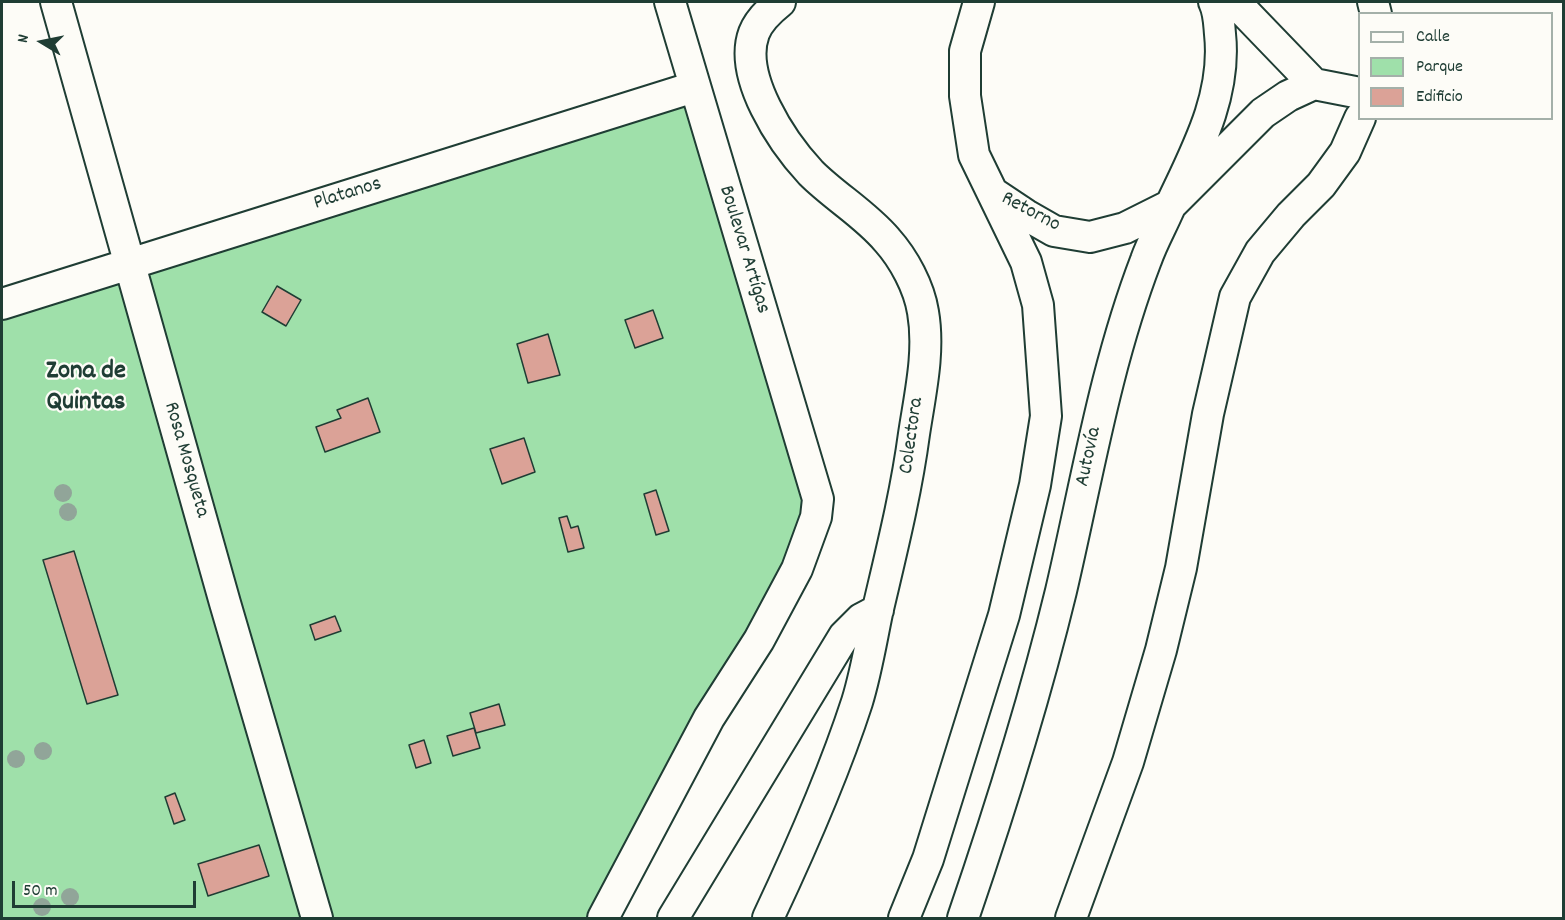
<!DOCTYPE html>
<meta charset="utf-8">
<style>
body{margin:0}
#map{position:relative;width:1565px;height:920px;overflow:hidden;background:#fdfcf7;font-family:Dekko,sans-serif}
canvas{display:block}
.frame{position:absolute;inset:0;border:3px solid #1f3d34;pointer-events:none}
.legend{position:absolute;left:1358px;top:12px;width:195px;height:108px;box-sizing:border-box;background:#fdfcf7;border:2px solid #a4b0a9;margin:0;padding:8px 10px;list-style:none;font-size:18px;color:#1f3d34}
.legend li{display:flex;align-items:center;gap:12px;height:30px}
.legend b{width:30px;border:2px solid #a4b0a9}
.north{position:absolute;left:12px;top:12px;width:60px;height:60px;-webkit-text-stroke:4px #fdfcf7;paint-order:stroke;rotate:280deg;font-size:16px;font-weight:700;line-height:24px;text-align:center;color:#1f3d34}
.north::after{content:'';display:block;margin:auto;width:21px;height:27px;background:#1f3d34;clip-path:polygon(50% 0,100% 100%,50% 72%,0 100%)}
.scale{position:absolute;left:12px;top:881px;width:184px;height:27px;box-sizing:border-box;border:3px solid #1f3d34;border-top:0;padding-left:8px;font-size:18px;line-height:21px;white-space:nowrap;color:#1f3d34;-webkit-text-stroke:4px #fdfcf7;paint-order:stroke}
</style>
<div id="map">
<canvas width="1565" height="920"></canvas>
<div class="frame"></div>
<ul class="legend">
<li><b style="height:8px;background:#fdfcf7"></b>Calle</li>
<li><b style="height:16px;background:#9fe0aa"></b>Parque</li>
<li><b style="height:16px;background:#dba297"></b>Edificio</li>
</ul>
<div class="north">N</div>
<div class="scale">50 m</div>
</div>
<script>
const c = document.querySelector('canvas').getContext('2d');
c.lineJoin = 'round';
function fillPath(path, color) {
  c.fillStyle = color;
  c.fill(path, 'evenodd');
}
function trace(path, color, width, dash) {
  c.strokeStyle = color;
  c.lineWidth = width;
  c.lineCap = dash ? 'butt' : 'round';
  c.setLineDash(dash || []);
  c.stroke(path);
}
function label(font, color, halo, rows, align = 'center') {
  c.font = font + ' Dekko,sans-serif';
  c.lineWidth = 4.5;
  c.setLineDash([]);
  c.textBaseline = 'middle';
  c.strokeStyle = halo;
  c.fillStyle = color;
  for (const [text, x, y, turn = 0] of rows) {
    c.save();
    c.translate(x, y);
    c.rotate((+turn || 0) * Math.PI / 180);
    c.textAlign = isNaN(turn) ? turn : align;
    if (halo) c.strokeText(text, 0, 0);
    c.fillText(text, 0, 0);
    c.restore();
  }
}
const green = new Path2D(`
 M694,87l124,412 -215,419h-601v-614z`);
const building = new Path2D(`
 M277,286l24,14 -15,26 -24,-14z
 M653,310l10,28 -28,10 -10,-28z
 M548,334l12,41 -32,8 -11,-39z
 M368,398l12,34 -55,20 -9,-25 25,-9 -4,-8z
 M524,438l11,34 -33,12 -12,-35z
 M656,490l13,41 -13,4 -12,-41z
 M567,516l4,12 7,-2 6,22 -16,4 -9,-34z
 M74,551l44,144 -31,9 -44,-144z
 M335,616l6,15 -26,9 -5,-15z
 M499,704l6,21 -29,8 -6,-20z
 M474,728l6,20 -27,8 -6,-20z
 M424,740l7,23 -15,5 -7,-23z
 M175,793l10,27 -11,4 -9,-27z
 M259,845l10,31 -61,20 -10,-32z`);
const minor = new Path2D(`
 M56,2l169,601 92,315
 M1235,2l79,82
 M1373,2l3,12
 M993,193l33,22 28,16 36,6 35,-9 46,-23 92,-92 25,-17 26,-12 46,9
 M2,304l692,-217
 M603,918l106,-200 50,-78 38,-71 19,-52 2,-18 -148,-497
 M673,918l171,-282 17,-17 17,-9
 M768,918c33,-70 65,-142 89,-216 9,-29 14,-60 20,-89 14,-60 29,-119 37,-179 6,-40 16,-82 9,-122 -4,-25 -19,-53 -36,-72 -22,-26 -52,-43 -76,-67 -29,-31 -73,-97 -57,-140 5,-13 16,-23 26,-31
 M904,918l24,-59 76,-244 31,-130 11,-69 -8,-111 -12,-43 -52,-107 -9,-59v-45l14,-49
 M963,918c37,-108 71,-216 98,-327 26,-111 44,-224 85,-331 6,-17 15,-33 22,-49 26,-56 59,-113 52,-177 -1,-11 -1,-22 -6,-32
 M1071,918l57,-156 33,-112 20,-82 27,-154 27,-117 25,-45 31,-37 30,-30 24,-33 15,-34`);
const trees = [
 [63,493],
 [68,512],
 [43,751],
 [16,759],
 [70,897],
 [42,907]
];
const streetNames = [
 ["Platanos",348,195,-17],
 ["Retorno",1030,213,28],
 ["Boulevar Artígas",743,250,73],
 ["Colectora",913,436,-82],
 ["Autovía",1090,457,-78],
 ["Rosa Mosqueta",185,460,74]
];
const districtNames = [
 ["Zona de",86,373],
 ["Quintas",86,404]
];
fillPath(green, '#9fe0aa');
fillPath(building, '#dba297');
trace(building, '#1f3d34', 1.5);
trace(minor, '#1f3d34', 34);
trace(minor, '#fdfcf7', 30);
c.fillStyle = '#91a599';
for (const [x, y] of trees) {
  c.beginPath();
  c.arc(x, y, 9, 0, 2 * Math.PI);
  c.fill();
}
label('21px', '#1f3d34', '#fdfcf7', streetNames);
label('bold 27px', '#1f3d34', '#fdfcf7', districtNames);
</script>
